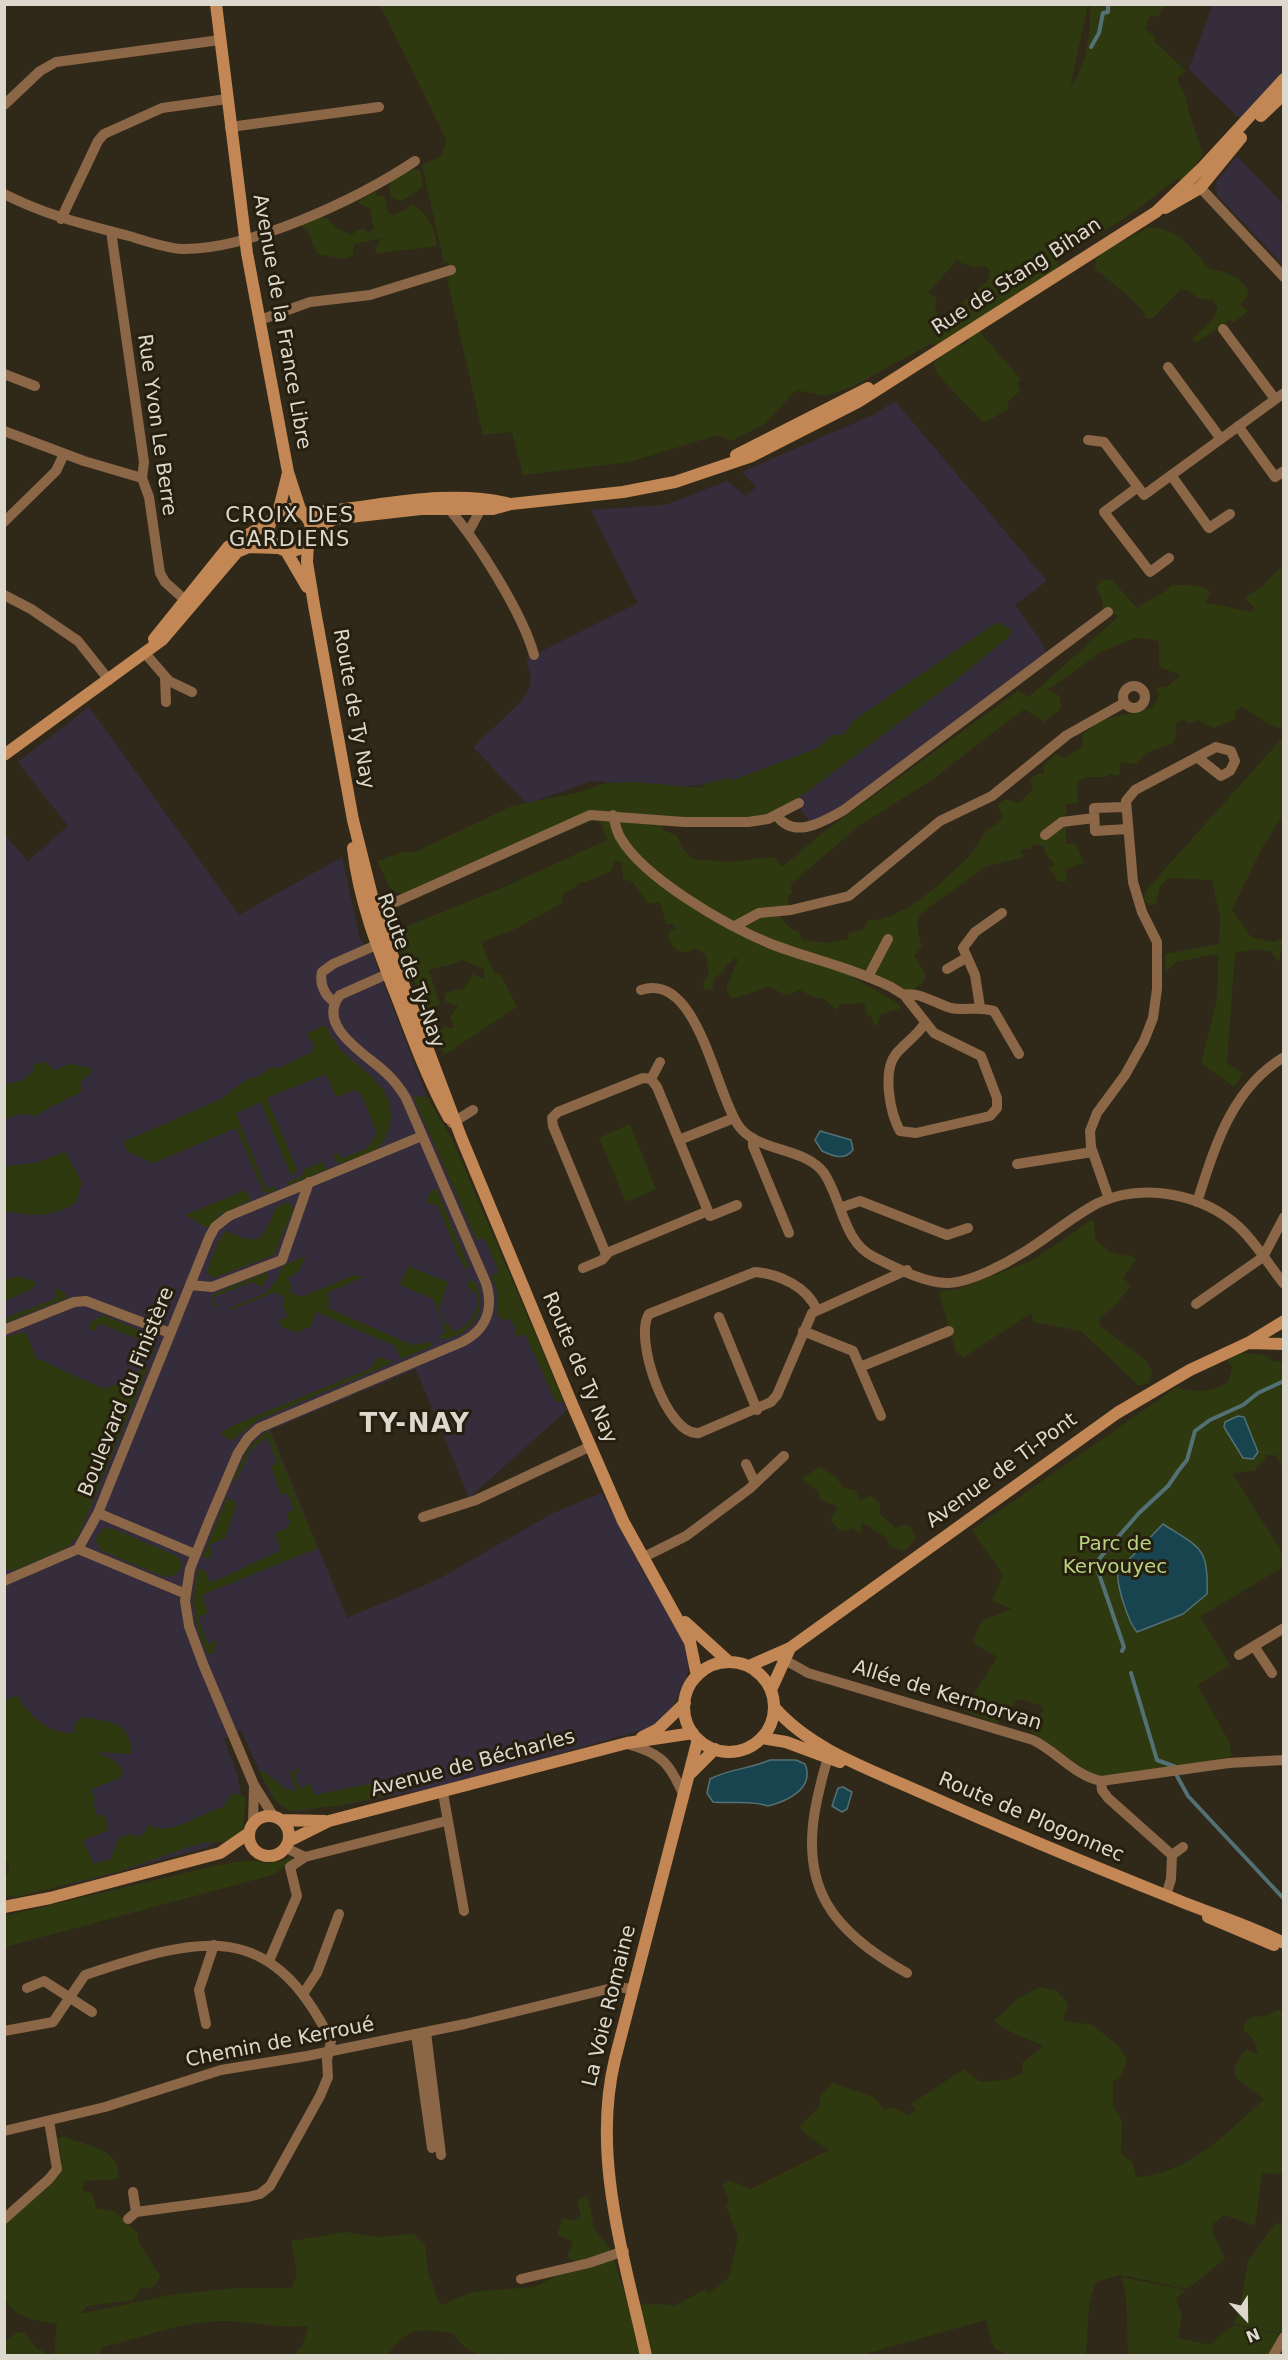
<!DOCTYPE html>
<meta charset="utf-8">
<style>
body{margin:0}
#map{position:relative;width:1288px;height:2360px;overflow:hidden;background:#302919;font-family:"DejaVu Sans",sans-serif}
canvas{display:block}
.frame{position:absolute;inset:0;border:6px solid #dcd8cd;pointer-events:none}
.north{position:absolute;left:1216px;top:2288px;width:60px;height:60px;-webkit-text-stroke:4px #261f0f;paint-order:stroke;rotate:158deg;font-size:16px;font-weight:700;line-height:24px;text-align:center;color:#dcd8cd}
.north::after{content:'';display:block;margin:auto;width:21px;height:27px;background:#dcd8cd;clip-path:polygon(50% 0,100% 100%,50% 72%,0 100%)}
</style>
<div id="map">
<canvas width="1288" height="2360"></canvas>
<div class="frame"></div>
<div class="north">N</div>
</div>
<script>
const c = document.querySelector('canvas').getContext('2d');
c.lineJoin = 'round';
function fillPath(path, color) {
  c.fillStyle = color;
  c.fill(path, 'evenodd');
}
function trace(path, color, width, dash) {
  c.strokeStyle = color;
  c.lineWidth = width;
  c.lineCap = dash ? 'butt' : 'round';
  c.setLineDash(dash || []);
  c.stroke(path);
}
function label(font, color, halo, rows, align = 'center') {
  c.font = font + ' "DejaVu Sans",sans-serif';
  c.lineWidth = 6;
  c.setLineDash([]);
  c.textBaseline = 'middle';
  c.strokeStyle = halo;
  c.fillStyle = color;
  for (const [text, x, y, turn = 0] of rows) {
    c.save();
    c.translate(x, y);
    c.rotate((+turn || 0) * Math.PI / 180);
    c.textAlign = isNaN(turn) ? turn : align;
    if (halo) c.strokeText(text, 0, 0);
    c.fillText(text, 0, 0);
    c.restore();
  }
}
const commercial = new Path2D(`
 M1213,5h70v66l-41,50 -53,-52z
 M1237,156l46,48v61l-66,-70 -1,-13z
 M895,401l152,180 -32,24 28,39 4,14 -203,147 -33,19 -15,-22 -66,-21 -48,6 -91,-6 -64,23 -54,-57 48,-45 8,-13 2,-11 -5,-19 112,-56 -47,-93 74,-5 62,-24 19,15 10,-9 -14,-15 131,-57z
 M89,707l150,208 103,-58 18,82 12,14 55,144 25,42 115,271 -98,88 -53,-129 -146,61 77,188 92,-39 112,-65 51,-21 43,82 40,65 5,22 -4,17 -14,29 -15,15 -11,6 -200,57 -109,20 -6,-1 -34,7 -16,-6 -12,-14 -28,-62 -17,9 13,34 6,31 -11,31 -27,13 -134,37 -66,-146 -1,-905 24,27 40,-35 -50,-64z`);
const green = new Path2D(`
 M380,5h708l-18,83c17,-22 21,-56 20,-83h75l-7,12 -8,-2 -5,14 11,9 -2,3 32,30 -8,6c-1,9 7,14 8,22 4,20 11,36 17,55l-15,21 -8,5 -2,-2 -43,33 -64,41 -7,-6 1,9 -7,6 1,5 -13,13 -69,43 5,13 39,44 -4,5 4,6 -13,12v7l-20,12h-6l-45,-47 -3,-9c9,-13 16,-18 32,-21l3,-5 -14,-1 -16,10 -7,-5 -80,44 -27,9 -29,-6 -31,34 -34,17 -13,-6 -89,27 -106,13 -11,-43 -29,3 -35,-152v-5l4,-3 -3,-13 -5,1 -22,-98 18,-8 7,-16zM958,259l1,3 15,5 12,-1 5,6 -3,3 2,4 -48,40 -7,-9 2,-12 -9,-5z
 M409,169l11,1 3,17 -21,14 -11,-3c-5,-18 2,-20 18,-29z
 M376,191l1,5h7l5,18 6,1 18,-10c16,9 21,22 24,40 -22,6 -40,4 -61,9l-1,-7 7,-9 -28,6 -1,11 -8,4 -28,-5 -9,-23 -7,-5 11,-6 14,-3 11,12 15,6 5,-5 8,-1 2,4 7,-4 -4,-20 -12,-7z
 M1150,227c34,4 39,21 61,43 13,-1 37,10 37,25l-8,10 8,6 -15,12 -3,-3 -34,23 -3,-5 20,-19 5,-11 -5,-8 -16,-2 -9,-8 -7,-1 -29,30 -6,-1c-2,-12 -40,-40 -51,-49l1,-10 12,-11z
 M1283,564v166l-16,-7 -25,-16 -7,4v8l-22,9 -15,-8 -10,4 -5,-5 -7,5c3,25 -7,19 -25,27 -6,3 -10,9 -15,13l-15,-2 -2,14 -11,-2 -1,3h-20l-10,4 1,22 -12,1v40h9l9,19 -19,6 2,12 -8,1 -10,-14 6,-3 -10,-12v-6l-11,-3 -4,5 -10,1 4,7 -39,10 -57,41 -8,7 -3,11 5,21 -8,8 12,21 -5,8 -12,9 -51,-19 -6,3 47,27 2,4 -21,7 -2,10h-4l-3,-8 -5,-3 -1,-11 -24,1 -5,6 -12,-11 -11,-2 -13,-7 -14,5 -17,-8 -37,12 -6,-10 12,-30 -4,-2 -3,6 -5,1 -2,8 -9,5 -3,13 -8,-1 -1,-5 6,-12 -4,-18 -10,-6c-14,10 -25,1 -27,-15l6,-4 4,1 -5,-6h-7l-6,-22 -12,2 -15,-22 -10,-3 -2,-17 -6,-1 -4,10 -25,11 -8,1 -3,5 -12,5 -1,10 -45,25 -36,14 13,32 6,-1 17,34 -73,48 -10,-22 11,-7 5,3 4,-2 -4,-10 8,-11 -13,-5 -1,-7 13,-5 6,1 10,-16 12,5 -1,-10 -23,-9c-9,7 -22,5 -32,11l11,33 -12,8 -30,-68 5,-16 99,-40 105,-48 -5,-15 -6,-6 -181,76c-29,1 -26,-13 -38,-34l26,-9h12l97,-46 68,-14 25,-9 29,-1 68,6 4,-5 24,-5 3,2 85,-32 14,-13h11l10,-14 144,-99 14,7v6l-55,45 -172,129 -13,6 -110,10 3,5 13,6 4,10 11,13 35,3 47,-5 8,10 39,-33 197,-143 11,6 90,-81 -16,-5 -1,-12 -6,-12 6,-7 9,-1 26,29c12,-10 22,-10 35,-23 13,0 25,-1 37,5l1,5 -5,7 45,10 5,-4 -11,-10 20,-13zM1134,638l18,1 7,3v25l22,8 -13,11 -12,2 3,8 -7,12 -50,12 -20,15 1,11 -18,12 -10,-4 -11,12v8l-6,-1 -8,6 3,10 -14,14 -13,-4 -9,6 6,12c-5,8 -11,9 -17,15 -7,6 -9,16 -16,23 -22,23 -70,68 -102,65l-4,9 -15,4 -1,6 -20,4 -26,-3 -3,-8 -9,-4 -16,-18 15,-5 -2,-9 5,-2 -1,-10 68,-58 74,-47 91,-70 20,13 17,-14 -1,-12 -12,-6 51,-37z
 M1283,737v78l-21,33 -30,62 19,27 22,5 10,-4 -4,24 -8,-11 -15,-2 -21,4 -8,110 16,11 -9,13 -33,-24 16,-63 1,-46 -42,8 -10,10 -1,-18 54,-10 1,-27 -8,-37 -44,-2 -8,9 -4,17 -7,1 -5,-5 2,-10 19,-21z
 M325,1025c6,9 10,19 18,27 22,21 54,36 47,73 -2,9 -7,19 -14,24 -11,6 -23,10 -34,14l-6,-1 -3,-8 5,-1 3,6 26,-11 10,-15 -16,-39 -6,-4 -19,7 -10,-23 -59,24 30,72 -6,6 -30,-74 -25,11 30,76 8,-3 2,5 -12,2 -28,-65 -82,35 -27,-12 -4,-9 98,-43 23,-18 17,-6 8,-7 12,-1 31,-15 2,-8 -8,-10z
 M46,1062l8,8 16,-6 21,4 1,4 -12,10 3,7 -4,4 -36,18 -5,5 -17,-2 -16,5v-34l17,-5 12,-9v-7z
 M413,1096l14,1 25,42 112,263h-8l-31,-68 -8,3 -3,-6 3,-2 -8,-11 -4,3 -8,-5v-25l-6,-15 8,-4 -15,-34 -7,3z
 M630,1124l26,65 -30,13 -27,-64z
 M65,1152l17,30 -6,21c-24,14 -44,14 -71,8v-39l2,-6 28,-3z
 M321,1162l7,7 -41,17 -1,-3 16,-7 2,-7z
 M436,1188l33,79 -5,2 -26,-63 -12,-4 4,-10z
 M245,1190l6,10 -31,15 -10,12h-5l-20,-12z
 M286,1203l6,2 1,6 -20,45 -61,22 -5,-6 1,-4 11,-28 7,-9c36,16 36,10 50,-24z
 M1090,1221h4l1,18 15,13 14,4 4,-2 8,5 -13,19 8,7 -18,23 -13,10 -1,7 47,36 6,11 -3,11 -10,3 -58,-55 -47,-9 -3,-9 -68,45 -8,-8 -16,-58 19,-3 75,-29z
 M306,1256l-8,16 -10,6 4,10 -2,4 11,5 53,-22 9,2 -36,16 3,8 -2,7 84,37 19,-3 1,4 -31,13 -6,-13 -79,-34 -5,14 -14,7 -15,-6 -4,-6 9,-4 -4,-12 2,-7 -10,-6 -45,18 -1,-2 37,-15 11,-13 5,-14z
 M408,1266l40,16 -9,27 6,16 3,-1 6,8c16,-7 26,-20 23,-39l-9,-5v-6l5,-2c19,26 -1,57 -31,59l-3,-3 7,-4 -13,-33 -33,-14z
 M267,1272l1,6 -6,9 -10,-5 -37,14 -3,6 6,3 -7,2 2,-13z
 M18,1276l19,6 -5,7 -27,12v-21z
 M55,1288l9,4 3,6 -62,25v-5l50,-19z
 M104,1315l44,19 7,9 -2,11 -10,-3 2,-9 -46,-19 -5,8 -5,-2 2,-8z
 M21,1332l6,2 9,24 68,31 36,-14 -1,-7 4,-2 5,2 -70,169 -14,12 -51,22 -9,-3v-230z
 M1241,1353l23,2 8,6 11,1v108l-7,-15h-10l-2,6 -10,10 -22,2 51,81v13l-83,50 30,48 -33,20 32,56 3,15c-38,8 -107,27 -143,17l-61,-44 -1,-4 10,-5 6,-11 -3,-4 -22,-6 -9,10 -4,-1 -7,16 -34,-13 33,-54 -25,-15 10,-21 30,-12 -20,-9 11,-25 -31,-45 205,-143c19,6 32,6 51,-5l4,-15 -5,-7z
 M378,1357l12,3 2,3 -134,57 -27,21 -10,-6v-3l13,-7 137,-57z
 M269,1430l49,118 -116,47 6,18 -10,5 10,26 9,-3 -2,11 -7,3c-14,-29 -19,-56 -9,-87l6,3 6,12 70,-33 -6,-17 12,-5 3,-5 -4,-10 8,-3 -7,-17 -6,2 -10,-29 6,-3 -10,-26 -17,14 -14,30h-3c9,-22 16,-39 36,-51z
 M819,1467l16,9 9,12 11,2 5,10 11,-4 9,7v11l17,15 4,-4 9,1 6,12 -11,13 -14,-4 -6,-10 -22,-14 -2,1 1,7 -4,2 -5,-5 -13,3 -10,-11 7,-10 -1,-4 -16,-6 -2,-8 -16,-14z
 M227,1497l10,6 -12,35 -16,7 3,8 -3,5h-7z
 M104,1528l10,1 61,26 6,6v7l-6,7 -11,2 -62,-26 -7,-12z
 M17,1695c11,20 32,39 56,38l2,-10 8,-6c27,5 47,4 49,37l-35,-2 20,10 7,11 -4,5 -29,11 4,11 -2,5 4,10h7l5,15 -26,10 11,24 17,-5 7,-20 10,-5 10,3 7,-4 3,-8c24,12 52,-12 75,-18l9,-14 14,4 -3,31 -13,13 -29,2 -84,29 -101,25 -11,-2v-15l5,-13 -6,-10v-156z
 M300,1768l-5,8 6,13 9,-6 5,12 77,-16 4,6 -7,5 3,5 -55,11 -47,5 -15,-11 -15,-28 4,-1 19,16 13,5 -6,-20z
 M291,1856l1,5 -19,14 -268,72v-31l213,-51c9,-1 20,-4 30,-4 18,1 27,5 43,-5z
 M1040,1987l17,4 11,13 -5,17 30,4 25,21 9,13 -4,14 -10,9v24l9,15 -1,33 11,7 4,16c53,-3 91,-44 128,-78l-29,-22v-12l11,-16 13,6c-5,-12 -3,-16 -15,-24l-1,-6 8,-8 14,-1 12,-6 6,1v163l-21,-1 -7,53 -31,-11 -10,8 -2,9 13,27 -38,30 -66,-14 -25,7 -7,22 -3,51h-79l-13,-7 -8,-28 -128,36h-354l-2,-4c-26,8 -34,0 -50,-19 -31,-4 -45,-7 -64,22h-95l9,-8 7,-21c-28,3 -55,-4 -83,-5 -38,-1 -86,17 -123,26l-4,8h-45l3,-31c-21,-4 -43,-5 -52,-26l-1,-75 48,-44 6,-2 4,-13 -4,-26 7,-1c21,8 57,13 53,40l-6,3 -28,1 -2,9 10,3 4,15 20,4 22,22v7l22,35c-5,11 -7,14 -19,12l-8,12 -46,6 -7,8 95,-20 63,-6h54l5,-15 -6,-32 55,-9 29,5 38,-3 12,10 3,28 11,31 3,2 30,-13 62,-5 48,-24 -15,-5 6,-16 -16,-7 6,-17 12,3 6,-5 -4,-16 11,-4 6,32 17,22 17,55 30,-1 17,2 30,-17 4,4 20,-16 9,-40 -12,-31 3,-4 -6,-18 7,-3 21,8 78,-39 -26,-18 -3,-6 19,-19 1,-11 12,-13 42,14 10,12 11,-1 12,7 10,-5 -6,-6 53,-35 16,13 25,-2 18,-6 -1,-11 22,-17 -33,-14 -17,-11 25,-23z
 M1283,2222v112l-49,-10 7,-22 7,-41 27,-37z
 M1121,2277l65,13 -10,8 6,18 -4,22 31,7 24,-20 50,10v20h-155l-2,-61z
 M18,2332l7,1 10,14 14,8 -44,-1v-13z`);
const water = new Path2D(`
 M820,1131l31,9 2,10c-9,11 -20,6 -31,1l-7,-11z
 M1238,1416l6,1 14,35 -5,7 -10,-1 -19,-31 1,-5z
 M1163,1524c37,24 46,23 44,70l-24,20 -46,18c-9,-10 -21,-48 -19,-61z
 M770,1760h26l9,4c10,24 -17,37 -37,42 -16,-6 -36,-2 -55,-4l-6,-9 3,-14c18,-10 40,-10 60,-19z
 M843,1787l9,5 -5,17 -5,3 -10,-6 6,-18z`);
const stream = new Path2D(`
 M1091,47l8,-14 4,-20 5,-1v-8
 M1122,1651l2,-4 -26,-76 1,-12 40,-46 29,-27 11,-16 8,-10 8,-29 15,-11 33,-15 15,-12 26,-12
 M1131,1673l26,87 19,7 1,9 11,20 96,103`);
const street = new Path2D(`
 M4,105l36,-34 16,-9 164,-22
 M230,127l149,-20
 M1196,183l88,94
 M4,194c44,22 79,30 125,42 17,5 36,12 53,13 68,1 176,-50 233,-88
 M61,219l37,-78 6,-7 58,-26 65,-9
 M111,231l33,231 -2,16 7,19 11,76 5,9 20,18v7
 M260,320l50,-18 60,-7 81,-25
 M1223,329l52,70
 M1168,367l53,72
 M4,374l31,12
 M1238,426l37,51 9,-6
 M4,431l80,30 58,17
 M1088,440l16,2 40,53 140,-102
 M1171,475l38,53 21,-14
 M1138,487l-34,25 46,60 19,-14
 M449,504v5c28,32 74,105 85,146
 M4,522l52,-51 8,-17
 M469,531l14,-26
 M4,595l27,14 47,32 31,39
 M144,652l25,29 23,11
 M165,678l1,24
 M1123 697a11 11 0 1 1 22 0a11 11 0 1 1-22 0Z
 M1126,807l-32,1 1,23 32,-2
 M613,815c2,7 3,15 7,22 23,41 107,89 151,107 39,15 82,24 120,43l13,8 30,38 47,23 16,42v10l-7,8 -74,17 -16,-2c-10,-18 -18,-60 -4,-77 10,-12 20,-17 29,-31
 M777,816c18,24 47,5 67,-6l264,-198
 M1045,835l17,-13 32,-4
 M369,914l221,-99 94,7h64l20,-3 31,-16
 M735,926l24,-13 32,-3 58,-14 91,-75 52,-25 75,-61 57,-32
 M947,969l19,-11
 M868,977l20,-38
 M641,990c57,-19 74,102 97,135 19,28 66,21 86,48 18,27 19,69 50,84 20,10 50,26 73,26 23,0 60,-20 79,-32 24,-15 47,-35 72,-48 45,-21 105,-9 141,24 17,16 30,38 45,57
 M904,995c15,-4 32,9 47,13 14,3 28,-2 43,3l25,43
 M335,1002c-10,-5 -16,-19 -13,-30l11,-8 50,-22
 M980,1007l-5,-32 -12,-27 12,-16 27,-19
 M651,1079l9,-17
 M452,1123l21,-13
 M753,1138v8l36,87
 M679,1140l55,-22
 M1017,1164l75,-12
 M1109,1199l-18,-52 -1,-16 7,-18 28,-38 19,-34 9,-23 4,-29v-47l-15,-30 -9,-30 -7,-81 9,-11 81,-43 15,4 4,10 -5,10 -9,5 -24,-19
 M1197,1202c18,-55 34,-113 87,-145
 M840,1208l20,-7 87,34 21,-7
 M606,1254l-53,-128 -1,-8 6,-6 85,-34 8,1 6,8 53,129 27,-11
 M583,1268l19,-8 7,-8 99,-41
 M190,1285l22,2 70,-27 27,-78
 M1196,1304l67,-47 21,-40
 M817,1310c-10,-23 -37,-36 -62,-38l-106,42c-16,24 18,123 50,119l72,-31 6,-7 35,-82 95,-43
 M719,1317l38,93
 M4,1330l70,-28 12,-1 84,32
 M803,1331l50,20 28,65
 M860,1367l89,-36
 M746,1464l9,19
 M98,1513l97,41
 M423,1517l53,-17 115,-54
 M642,1558l44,-22 63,-47 35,-33
 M4,1581l74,-32
 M186,1594l-108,-45 20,-36 111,-275 6,-11 14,-11 193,-80
 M1254,1646l18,27
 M1239,1655l45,-27
 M778,1656l30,17 225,67c23,11 42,36 68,41l1,9 6,8 64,57
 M627,1744c35,9 43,20 57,52
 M831,1751c-7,15 -10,32 -14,49 -19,87 15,131 90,173
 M1101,1781l128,-18 55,-3
 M443,1793l21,118
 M274,1817l-20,-32 -51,-121 -14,-38 -4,-25 5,-32 19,-48 29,-68 10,-15 11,-10 203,-86c24,-12 32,-33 24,-59l-80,-185c-6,-10 -12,-18 -21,-26 -18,-17 -70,-46 -45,-77l54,-24
 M253,1824l1,-38
 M286,1848l19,9
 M1166,1896l5,-17 1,-24 11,-8
 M269,1961l28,-65 -7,-29 15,-10 141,-36
 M27,1988l17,-7 48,31
 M303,1994l14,-21 22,-59
 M206,2024l-7,-34 15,-45
 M4,2031l49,-9 32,-47c115,-38 184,-59 246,66l-4,19 1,17 -8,19 -50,90 -10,8 -12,3 -112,15 -8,7
 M426,2032l15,123
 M416,2034l16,114
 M4,2131l101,-24 116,-37 86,-14 158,-32 151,-37 17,2
 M133,2192l3,20
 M4,2219l45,-40 8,-10 -8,-48
 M521,2279l68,-16 35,-12
 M1273,2356l11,-19`);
const secondary = new Path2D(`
 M216,4l31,249 41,219 13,40
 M1261,116l23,-22
 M1165,208l35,-20 41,-50
 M736,455l132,-67
 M269 530a21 21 0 1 1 42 0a21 21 0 1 1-42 0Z
 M278,513l10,-40
 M303,513c69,-4 136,-25 204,-10
 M311,534l21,-14 9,-2 80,-9h72l18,-5 112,-12 52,-10 77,-26 106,-54 298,-190 47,-45 81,-88
 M308,543l-1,19 7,43 39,215 23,92 85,225 111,267 51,117 67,121 7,34
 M286,551l21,36
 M154,639l74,-92 43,-26
 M4,755l158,-115 75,-88 12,-5 28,1
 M353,848c6,55 27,106 47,157 15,39 29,77 49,113
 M1249,1343l35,1
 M685,1622l44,40
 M684 1707a45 45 0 1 1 90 0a45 45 0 1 1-90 0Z
 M749,1666l41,-18 327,-235 73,-43 58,-27 36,-22
 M771,1690l19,-42
 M774,1707c36,42 95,62 144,84 83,37 167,72 252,106 38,16 77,27 114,46
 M642,1737l16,-8 27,-26
 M762,1738l24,4 54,20
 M691,1773l24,-24
 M249 1836a20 20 0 1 1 40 0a20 20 0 1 1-40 0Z
 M281,1820l44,1
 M289,1841l40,-20 298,-78 66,-10
 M4,1907l46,-9 170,-45 29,-20
 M1208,1917l66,28
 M646,2356c-21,-97 -55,-199 -31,-297l83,-320`);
const streetNames = [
 ["Rue de Stang Bihan",1017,277,-33],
 ["Avenue de la France Libre",281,322,80],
 ["Rue Yvon Le Berre",156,425,82],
 ["Route de Ty Nay",353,709,80],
 ["Route de Ty-Nay",410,971,70],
 ["Route de Ty Nay",579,1368,67],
 ["Boulevard du Finistère",127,1392,-68],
 ["Avenue de Ti-Pont",1002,1471,-36],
 ["Allée de Kermorvan",947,1696,17],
 ["Avenue de Bécharles",473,1764,-15],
 ["Route de Plogonnec",1031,1818,23],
 ["La Voie Romaine",610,2006,-76],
 ["Chemin de Kerroué",280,2043,-11]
];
const parkNames = [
 ["Parc de",1115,1545],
 ["Kervouyec",1115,1568]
];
const neighbourhoodNames = [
 ["CROIX DES",290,517],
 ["GARDIENS",290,541]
];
const districtNames = [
 ["TY-NAY",415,1425]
];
fillPath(commercial, '#362d3c');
fillPath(green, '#2e3910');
fillPath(water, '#18444f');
trace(water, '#537075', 1.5);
trace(stream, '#537075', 4);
trace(street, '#8b6647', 10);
trace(secondary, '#c28754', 12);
label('20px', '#dcd8cd', '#261f0f', streetNames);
label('20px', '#b8d37d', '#261f0f', parkNames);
c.letterSpacing = '1.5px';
label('21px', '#dcd8cd', '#261f0f', neighbourhoodNames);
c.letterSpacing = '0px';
c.letterSpacing = '1.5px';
label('bold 26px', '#dcd8cd', '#261f0f', districtNames);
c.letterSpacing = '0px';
</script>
